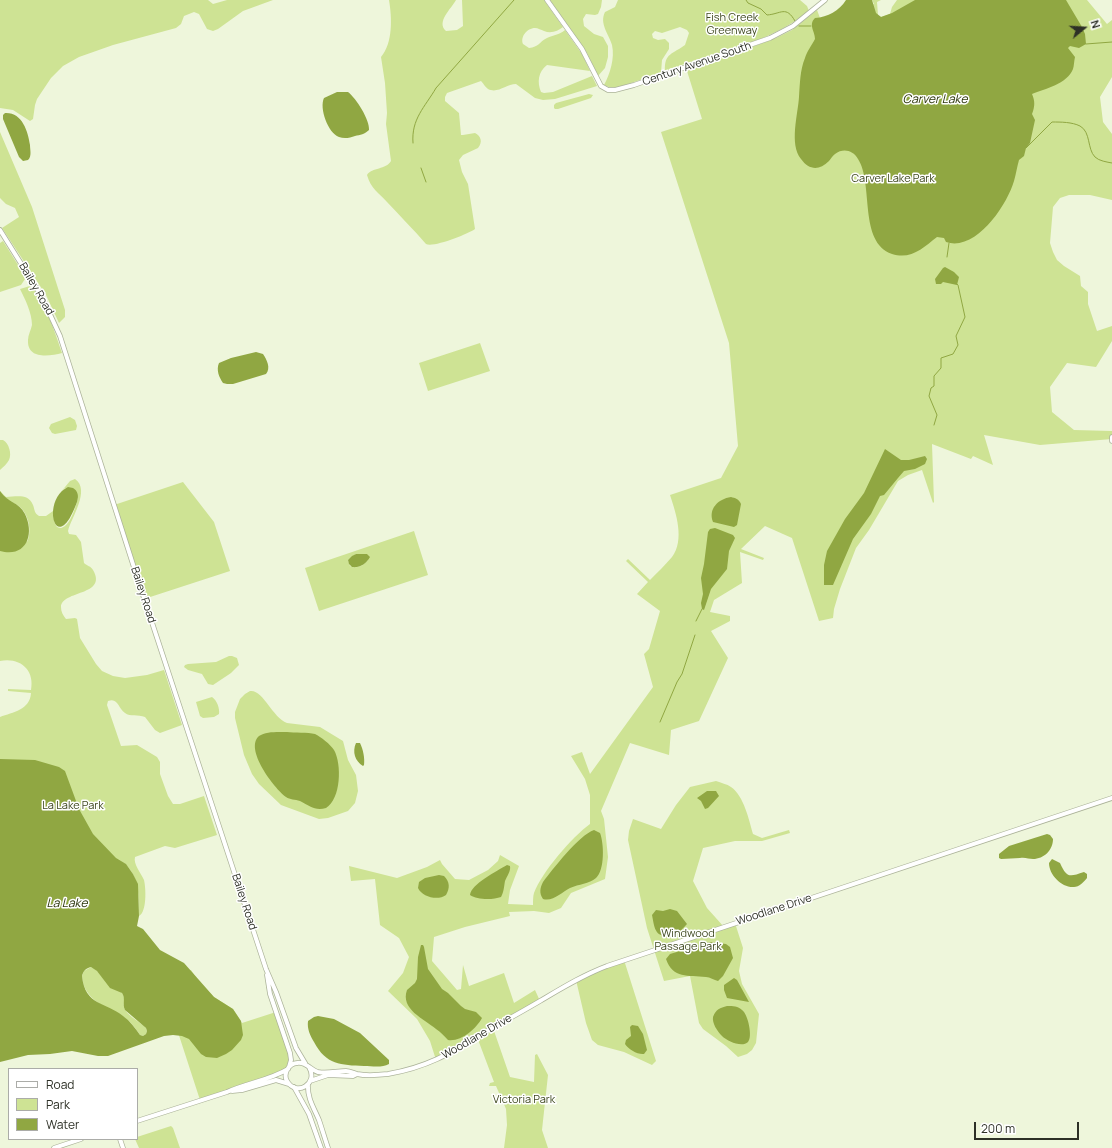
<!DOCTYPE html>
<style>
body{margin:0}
#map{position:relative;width:1112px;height:1148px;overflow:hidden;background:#eef6db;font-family:Manrope,sans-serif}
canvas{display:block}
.legend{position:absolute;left:8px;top:1068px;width:130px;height:72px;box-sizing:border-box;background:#fff;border:1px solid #abaca8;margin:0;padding:5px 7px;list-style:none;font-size:12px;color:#2d3026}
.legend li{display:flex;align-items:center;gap:8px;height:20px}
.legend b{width:20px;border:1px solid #abaca8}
.north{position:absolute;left:1064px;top:8px;width:40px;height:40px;-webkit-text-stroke:3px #fff;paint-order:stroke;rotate:72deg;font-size:11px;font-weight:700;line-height:16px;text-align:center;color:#2d3026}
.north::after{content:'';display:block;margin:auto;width:14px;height:18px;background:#2d3026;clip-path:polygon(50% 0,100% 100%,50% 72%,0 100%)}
.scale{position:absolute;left:974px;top:1122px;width:105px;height:18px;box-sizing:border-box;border:2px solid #2d3026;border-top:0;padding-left:5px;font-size:12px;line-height:14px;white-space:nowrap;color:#2d3026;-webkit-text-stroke:3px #fff;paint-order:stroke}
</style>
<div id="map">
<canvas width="1112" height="1148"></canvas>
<ul class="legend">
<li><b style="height:5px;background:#fff"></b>Road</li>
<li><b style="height:11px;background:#cee394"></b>Park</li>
<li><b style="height:11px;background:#90a742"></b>Water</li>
</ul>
<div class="north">N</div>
<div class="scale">200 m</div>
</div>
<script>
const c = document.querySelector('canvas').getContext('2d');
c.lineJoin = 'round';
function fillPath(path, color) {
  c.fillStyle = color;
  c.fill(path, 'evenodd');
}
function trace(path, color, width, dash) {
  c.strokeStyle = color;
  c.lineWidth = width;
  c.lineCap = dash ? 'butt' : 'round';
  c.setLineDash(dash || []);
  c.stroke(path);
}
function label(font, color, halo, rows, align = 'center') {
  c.font = font + ' Manrope,sans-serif';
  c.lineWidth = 3;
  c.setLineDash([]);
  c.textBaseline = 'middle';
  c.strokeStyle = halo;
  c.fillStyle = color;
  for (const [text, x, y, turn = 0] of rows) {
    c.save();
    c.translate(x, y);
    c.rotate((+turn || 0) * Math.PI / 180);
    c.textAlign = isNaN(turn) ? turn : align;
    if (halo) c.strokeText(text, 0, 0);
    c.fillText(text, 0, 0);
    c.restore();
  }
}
const green = new Path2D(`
 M0,0h208l5,4 14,-4h46l-30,11 -25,18 -5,2 -6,-2 -8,-15 -5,-2 -10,4 -3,8 -5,4 -63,17 -34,12 -16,9 -12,12 -14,21 -2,6 -2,14 -3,2 -17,-11 -13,-2z
 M389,0h67c-5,9 -20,22 -10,31l11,-1 6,-4 -1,-26h82l19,27c-5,4 -12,7 -19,4 -3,-1 -6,-3 -9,-3 -8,0 -15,9 -12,16l6,4c10,-1 10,-6 18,-10 6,-3 12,-3 18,-8l17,24 8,17 -43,-6c-9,7 -10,17 -6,27l3,1 9,-1 39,-16 5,10 -42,13 -12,1 -8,-2 -19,-14c-10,0 -18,10 -28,5 -3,-2 -4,-5 -7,-8l-34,12 -2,4v4l14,12 2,22h2l12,-2c6,3 8,9 3,15l-15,7 -4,5 3,12 6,12 7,45c-7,5 -42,19 -49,15 -13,-15 -26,-28 -39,-42 -9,-10 -16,-13 -20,-27 5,-8 19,-5 24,-14l-5,-37 1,-11 -2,-30 -4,-26c12,-14 11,-39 8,-57z
 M550,0h52l-1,7 -3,7 -3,1 -9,-1 -3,5 1,7 10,8 9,3 5,9v11l-3,11 -7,8 -11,-23z
 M618,0h182l7,6 2,5c-42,34 -95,41 -144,60 -1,-18 8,-17 20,-26l4,-12 -2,-3 -7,-3 -18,6 -7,-2 -3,3 1,4 5,2 7,-1 4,4v6l-7,11 -1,13 -42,14h-10l-5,-2c6,-11 11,-27 8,-40 -3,-11 -13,-21 -7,-33l10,-5z
 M872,0h9l-4,2 1,13 3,2 9,-3 2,-7 5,-7h190l20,24 5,-4v57l-12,20 3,25 9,12v66l-22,-5h-21l-9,3 -7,9 -3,36 3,9 4,8 7,6 16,10 1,10 7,6v12l9,27 15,-5v15l-16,26 -29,-4 -17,24 2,25 22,18 38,1v8l-72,6 -56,-10 9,30 -20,-9 -2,3 -39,-15 2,58 -1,1 -11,-33 -14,5 -10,6 -29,49 -13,18 -16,41 -6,20 -1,9 -14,3 -27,-83 -27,-12 -24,23 23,9 -1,2 -23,-8 2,31 -28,17 -4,12 20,4v5l-19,10 17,27 -29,63 -28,9 -2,25 -39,-12 -29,68 3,8 4,38 -3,22 -34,14 -10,15 -12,5 -15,-2 -25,1 1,4 -45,11 -31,10 -2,24 25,29 4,-1 2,-24 6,21 35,-13 10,30 21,-13 5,11 -47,27 17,49 24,5 1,-27 2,-1 11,21 -6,55 6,18h-44l3,-23 -1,-16 -10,-23h-7l1,-3 4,-1 -17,-45 -41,23 -6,-19 -13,-22 -29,-28 15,-18 6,-16 -10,-19 -19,-13 -5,-46 -24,2 -2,-15 48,12 30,-11 13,-7 2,4 13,15 14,1 19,-10 10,-9 2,-6 19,11 -9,24 -2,14 25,1c0,-4 0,-9 1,-12 8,-21 38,-56 56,-69v-29l-5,-16 -14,-23 11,-4 8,22 63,-87 -9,-33 5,-5 11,-38 -23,-17 11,-12 -22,-21 2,-2 22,21c7,-7 15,-15 22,-23 13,-17 4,-44 -2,-62l51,-17 17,-32 -9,-103 -68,-211 41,-13 -15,-48 89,-33 16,-8 25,-20 3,8 -6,1 -2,6 62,-21z
 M589,94l4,1 -2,3 -33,11h-3l-1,-1v-3l2,-2z
 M0,132l32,75 33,103v7l-6,6 -13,-28 -44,-67 17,-11 -4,-9 -9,-4 -6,-6z
 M3,241l20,32 2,6 -4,6 -21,7v-49z
 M30,286c13,9 27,52 32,67 -12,3 -35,7 -34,-13 0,-5 3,-10 4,-15 0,-12 -7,-26 -12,-36z
 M480,343l10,28 -62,20 -9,-28z
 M70,417l5,3 2,6 -1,4 -21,4 -3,-1 -3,-5 2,-4z
 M0,440h3c6,3 9,14 6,20 -2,4 -6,7 -9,10z
 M75,479c16,11 -4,39 -7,52l1,3 7,1 5,7 3,21c3,3 7,3 9,7 15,26 -31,20 -32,37 0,5 2,8 5,12l9,-1 2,1 3,19 16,26 6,7 11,5 12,2 22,-3 17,-5 18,55 -22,8 -5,-3 -10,-13c-7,-3 -15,0 -20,-4 -7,-5 -7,-16 -17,-12l-1,4 14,41 16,-1 20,12 3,5v12l8,22 5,8h7l24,-8 13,39 -42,13 -10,-2 -30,11c-2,7 6,16 9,23 2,8 3,32 -5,36 -1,-21 2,-37 -15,-53l-124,81v-227c13,-5 30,-7 31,-24l-23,-2v-2l23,1c4,-20 -11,-33 -31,-29v-170l6,6c10,0 22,-4 27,8 2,5 1,8 6,11h7l7,-5c0,7 2,24 13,14 6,-6 10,-19 12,-27l-13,-10 -5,5 10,-12zM10,501c4,2 8,4 11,7 8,8 11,24 6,34z
 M183,482l31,40 16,49 -86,28 -30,-94z
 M414,531l14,44 -109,36 -14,-43zM356,554h11l1,6c-5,6 -11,9 -18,6l-2,-6z
 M229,656h3l5,2 2,7 -8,8 -18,12 -5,-1 -6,-10 -14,-4 -4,-3 1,-2 3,-1 28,-2z
 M250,691c13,-2 22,26 37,32l33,4 23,14 5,19 8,15 2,16 -3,12 -7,8 -20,7 -9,1 -38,-14 -22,-21 -7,-10 -8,-19 -9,-37v-6l5,-13 5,-5z
 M212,697c5,3 8,12 7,17l-5,3 -11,1 -3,-2 -4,-14z
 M716,781c5,2 11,3 15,6 13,9 18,33 22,47l9,4 27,-8 1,3 -28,8h-27l-32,7 -10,33 14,27 17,19 11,-4 8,25 -4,23 3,13 17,30 -3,29 -4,7 -5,4 -9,3 -12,-11 -23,-17 -4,-6 -9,-47 -26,5 -17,-53 -19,-88 1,-9 4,-12 28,10 15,-24 14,-18z
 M624,960l32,101 -4,4 -28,-13 -26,-7 -6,-5 -6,-17 -10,-43z
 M91,967l3,1 28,25c5,7 -1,12 4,18 4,6 14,11 20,17l1,3 -1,3 -3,2 -3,-1c-4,-6 -9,-13 -15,-17 -18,-12 -41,-16 -43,-42l2,-5z
 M191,970l8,12 15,15 19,12 9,14 34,-11 14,41 -2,16 -88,31 -39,-120z
 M171,1126l2,2 7,20h-41l-4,-9h2v-2z`);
const water = new Path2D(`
 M846,0h26l4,13 5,4 11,-4 23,-13h151l16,27 3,7 1,10 -7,4 -9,-2 -2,2 7,9c-1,4 -1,9 -2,12 -6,15 -28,20 -41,25 3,7 3,12 0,20l3,6 -5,23 -4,5 -2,8 -5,4c-2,7 -3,14 -5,21 -7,24 -38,71 -68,61l-2,-4 -7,-1c-14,11 -26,23 -45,17 -34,-12 -18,-70 -34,-95 -5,-9 -15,-11 -23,-5 -3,2 -4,5 -6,7 -10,10 -20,9 -28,-2 -12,-15 -3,-45 -2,-62 1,-14 1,-27 6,-39 2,-7 7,-13 10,-19 0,-8 -7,-14 0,-21 13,-1 24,-7 31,-18z
 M337,92h11c8,6 22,28 21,38 -4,4 -9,5 -14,6 -5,2 -11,3 -16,1 -11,-4 -20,-29 -15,-39z
 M5,113c17,-1 23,18 25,32 0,5 2,11 -2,15l-5,1 -4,-4 -16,-38v-4z
 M945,267l9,5 5,5 -2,8 -14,-3 -2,2h-5l-1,-5 8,-11z
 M256,352l7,2c4,6 8,14 3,20l-33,10h-6l-4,-1c-4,-6 -7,-13 -4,-20l12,-5z
 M885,449l16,11h8l16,-4 2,3 -2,5 -10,5 -11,2 -6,7 -14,17 -4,1 -9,18 -18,25 -20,46h-9v-20l3,-14 18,-32 19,-26z
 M68,487l5,1c5,3 6,8 4,14 -21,58 -37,-2 -9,-15z
 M0,491c8,12 19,11 25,23 10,21 1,44 -25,37z
 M731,497c4,1 8,2 10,7l-4,21 -3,2 -21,-5c-5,-13 5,-23 18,-25z
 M715,528l18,7 2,3 -6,13 -2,18 -16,20 -7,21 -2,-1 -1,-6 2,-9 -2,-16 3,-14 4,-32 2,-3z
 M356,554h11l3,3c-4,7 -10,11 -18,10l-3,-3 -1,-4 4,-4z
 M287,732c7,1 21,0 28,2 6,3 15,10 19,16 8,14 7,49 -8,58 -11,3 -16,-2 -26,-7 -5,-2 -10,-1 -14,-4 -12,-9 -42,-48 -27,-61 7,-5 20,-4 28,-4z
 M356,743h4c3,6 5,15 4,22l-1,1c-8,-5 -11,-14 -7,-23z
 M0,759l35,1 24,7 6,4 14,38 14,25 23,24 10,6 7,10 5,10 1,32 -2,10 6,3 17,21 24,13 30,34 19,12 8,12 2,14 -2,5 -9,10 -6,4 -9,4 -11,-1 -5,-3 -12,-15 -7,-3 -9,-1 -9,1 -56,20h-10l-26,-5 -22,3 -22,1 -28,7zM91,967l6,4 13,17 12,5c4,6 0,11 3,17l21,18 1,3 -1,3 -3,2 -3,-1c-5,-7 -10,-14 -17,-19 -17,-14 -38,-10 -41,-40 1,-5 4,-8 9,-9z
 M707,791h9l3,5 -11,12 -3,1 -4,-8 -4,-3z
 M594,830l6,3c4,10 5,37 -4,45 -7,6 -17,6 -26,10 -8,4 -17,14 -27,11 -4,-6 -3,-11 0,-17 10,-13 36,-47 51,-52z
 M1047,834l3,1 3,4c0,11 -9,20 -20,20 -4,0 -8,-2 -13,-1 -6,0 -12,1 -19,1l-2,-1v-4l10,-8z
 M1052,859l8,4c7,15 9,14 24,9l3,2v4c-3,4 -8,9 -13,9 -12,1 -25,-12 -25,-24z
 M507,865l3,1c1,5 -3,10 -5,15 -1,5 -1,11 -4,16 -8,3 -24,3 -31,-2 1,-11 27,-24 37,-30z
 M439,875l5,1c6,6 6,12 2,19 -8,6 -24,2 -28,-7l1,-6 6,-4z
 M670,909l7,2 10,13c-4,4 -8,9 -12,11 -3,1 -6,2 -9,1 -12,0 -12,-12 -14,-21l4,-5 7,1z
 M710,942l16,2 4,3 3,11 -10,18 -5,5c-4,-1 -8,-4 -12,-4 -18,-2 -33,2 -40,-18l4,-5z
 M421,945h2l1,2 4,22 14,20 6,4 13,13 4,3 11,3 6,6c-6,11 -21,24 -34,22 -4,-4 -7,-8 -12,-11 -12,-10 -36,-20 -29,-39l8,-7 2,-4 1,-22z
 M734,978l3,2 12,22 -22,-4 -3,-8v-5z
 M727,1006c6,0 11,0 15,4 6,4 11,27 6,32 -6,6 -21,-1 -26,-6 -5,-5 -10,-13 -9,-19 3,-8 7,-9 14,-11z
 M318,1016l16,3 26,14 29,27v4c-7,4 -17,2 -25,2 -23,-1 -38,-1 -50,-24 -4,-7 -7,-13 -6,-21l6,-4z
 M632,1025l6,1 5,8 4,16 -3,4c-6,1 -16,-5 -19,-10l1,-4 5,-4 -1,-9z`);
const stream = new Path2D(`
 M746,0l2,3 13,6 6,6c14,-1 19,-10 28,6
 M799,26h12
 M1086,44l26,-2
 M413,143c-2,-24 12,-36 23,-55l78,-88
 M1026,148l26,-26c9,0 20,0 28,4 11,6 7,23 15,31 4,4 12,5 17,6
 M421,168l5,14
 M947,257l2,-14
 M934,425l3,-10 -8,-19 2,-8 3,-2v-10l7,-8v-10l12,-4 5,-9 -2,-9 9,-19 -7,-32 -2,-2
 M696,621l6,-12
 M660,722l17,-40 5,-8 13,-39`);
const secondary = new Path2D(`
 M547,0l35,49 19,37 7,4h7l19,-5 136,-47 23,-12 32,-26
 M0,230l42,67 18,39 78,244 128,389 10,23 20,56 9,15
 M1112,437v4
 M267,975l3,19 20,59 1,7 -2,7
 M309,1067c10,17 -13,30 -22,14 -4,-7 1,-17 10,-18 8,-2 14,7 21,9 9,2 19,-1 28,-1 4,0 7,2 11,3 9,2 22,1 31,0 41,-7 64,-22 99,-43 18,-10 36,-20 53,-30 22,-13 43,-26 67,-35l505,-168
 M310,1081l18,-6 25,1 4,-2
 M308,1084c-1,14 6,24 11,36 3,9 6,19 9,28
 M294,1087l15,27 12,34
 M232,1091l10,-1 34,-10 13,4
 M137,1121l90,-29c20,-9 43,-12 61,-23
 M120,1139l3,9
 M54,1148l27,-9`);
const parkNames = [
 ["Fish Creek",732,18],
 ["Greenway",732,31],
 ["Carver Lake Park",893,179],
 ["La Lake Park",73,806],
 ["Windwood",688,934],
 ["Passage Park",688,947],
 ["Victoria Park",524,1100]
];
const streetNames = [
 ["Century Avenue South",697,64,-19],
 ["Bailey Road",36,289,60],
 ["Bailey Road",143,595,72],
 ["Bailey Road",244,902,72],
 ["Woodlane Drive",774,910,-18],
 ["Woodlane Drive",477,1037,-30]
];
const waterNames = [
 ["Carver Lake",935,100],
 ["La Lake",67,904]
];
fillPath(green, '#cee394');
fillPath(water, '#90a742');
trace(stream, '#90a742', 1);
trace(secondary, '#acb39a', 5.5);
trace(secondary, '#fff', 4);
label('11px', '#3e481f', '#fff', parkNames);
label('11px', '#2d3026', '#fff', streetNames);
label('italic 12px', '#2e370d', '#fff', waterNames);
</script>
